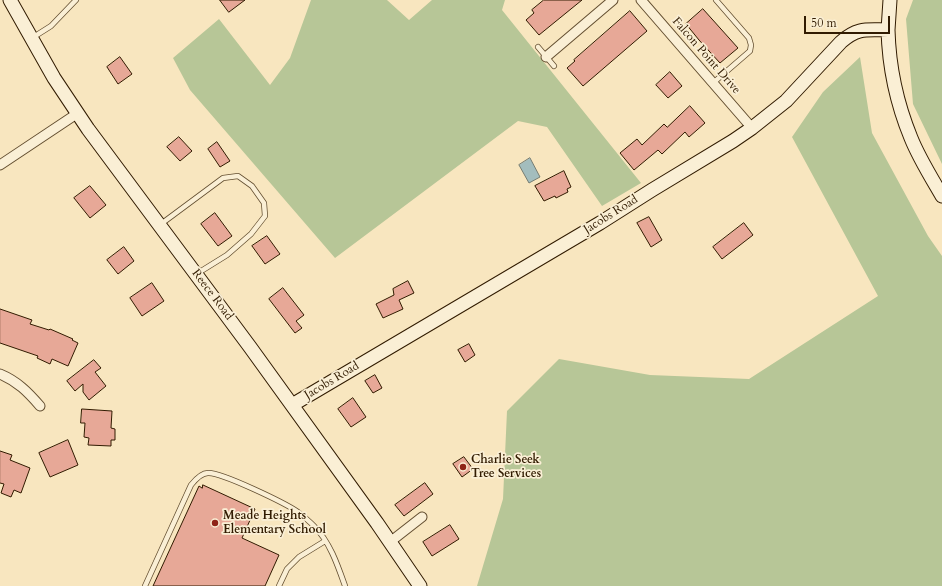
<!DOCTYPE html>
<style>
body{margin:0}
#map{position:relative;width:942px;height:586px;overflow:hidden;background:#f8e6bf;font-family:Cardo,serif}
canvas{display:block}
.scale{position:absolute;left:804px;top:16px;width:86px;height:18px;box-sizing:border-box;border:2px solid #311b01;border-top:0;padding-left:5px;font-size:12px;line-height:14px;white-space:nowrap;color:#311b01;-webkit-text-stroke:3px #faefd5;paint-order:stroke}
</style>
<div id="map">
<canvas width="942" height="586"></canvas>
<div class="scale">50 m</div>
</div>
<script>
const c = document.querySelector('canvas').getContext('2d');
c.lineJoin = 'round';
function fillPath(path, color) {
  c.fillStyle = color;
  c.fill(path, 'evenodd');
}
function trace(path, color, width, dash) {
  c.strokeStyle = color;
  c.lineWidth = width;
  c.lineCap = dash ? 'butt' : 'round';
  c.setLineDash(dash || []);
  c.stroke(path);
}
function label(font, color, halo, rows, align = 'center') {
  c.font = font + ' Cardo,serif';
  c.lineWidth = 3.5;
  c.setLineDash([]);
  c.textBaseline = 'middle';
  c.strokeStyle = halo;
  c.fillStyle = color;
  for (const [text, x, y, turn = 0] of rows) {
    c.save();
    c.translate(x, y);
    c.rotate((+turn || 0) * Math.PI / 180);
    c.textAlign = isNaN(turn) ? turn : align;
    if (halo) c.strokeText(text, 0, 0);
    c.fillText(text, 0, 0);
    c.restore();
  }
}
const green = new Path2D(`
 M311,0h76l22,20 23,-20h73l-3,10 139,173 -39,23 -55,-79 -29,-6 -183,137 -145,-168 -17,-32 46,-39 51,66 20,-27z
 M913,0h29v164l-29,-60 -7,-85z
 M860,57l12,76 56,103 14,20v330h-465l26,-87 4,-88 52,-52 91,16 99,4 129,-83 -86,-159 31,-45z`);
const water = new Path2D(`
 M530,158l10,19 -11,6 -10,-18z`);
const building = new Path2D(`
 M220,0h25l-16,12z
 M544,0h38l-43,35 -13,-15 8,-7 -2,-3z
 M703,9l35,39 -18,15 -21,-23 -13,-16z
 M630,11l17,20 -64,55 -16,-18 8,-7 -1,-1z
 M120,57l12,17 -14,10 -11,-17z
 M670,72l12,14 -14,12 -12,-13z
 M690,106l15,17 -16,14 -4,-5 -23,22 -4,-4 -24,20 -14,-17 17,-14 5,6 22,-21 3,3z
 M179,137l13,14 -12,10 -13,-14z
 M217,142l13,19 -10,6 -12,-18z
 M564,171l7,16 -4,2 1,3 -12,6 -1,-2 -11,5 -9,-15z
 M90,186l16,19 -16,13 -16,-20z
 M215,213l17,23 -14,10 -17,-22z
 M649,217l13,23 -11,7 -14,-24z
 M744,223l9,12 -31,24 -9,-12z
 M267,236l13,18 -15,10 -13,-18z
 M124,247l10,14 -16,13 -11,-14z
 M408,281l6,12 -15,7 4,9 -20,9 -7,-14 18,-9 -1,-6z
 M152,283l12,18 -22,15 -12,-18z
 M283,288l21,27 -8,6 6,7 -7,5 -26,-34z
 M0,309l32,11 -2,4 19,6 1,-1 23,10 -1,1 6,3 -10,23 -16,-7 -2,5 -13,-6 1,-2 -38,-13z
 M469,344l6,11 -10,7 -7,-12z
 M94,360l7,8 -6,4 11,14 -17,14 -6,-8v-8l-8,7 -8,-10z
 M375,375l7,13 -9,5 -8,-12z
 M353,398l13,19 -15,10 -13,-18z
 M82,409l30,2 -1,17 4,1v11h-4v6l-23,-1 1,-7 -5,-1 1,-14h-4z
 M68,440l10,25 -28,12 -11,-24z
 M0,451l12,4 -2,5 20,8 -9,25 -7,-3 -3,7 -10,-4 3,-9 -4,-1z
 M464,457l9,12 -11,8 -9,-13z
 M425,483l8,11 -29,22 -9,-11z
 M203,485l52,24 -13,29 37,17 -14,31h-112l46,-100 3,2z
 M450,525l9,14 -27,17 -9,-14z`);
const lane = new Path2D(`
 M32,38l19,-12 25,-26
 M538,47l16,19
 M713,83l37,-32 1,-6 -2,-7 -33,-38
 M161,224l62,-46 15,-2 14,10 12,17 1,13 -14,18 -24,21 -29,18
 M145,586l46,-101c4,-5 10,-12 17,-12 13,-1 77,30 90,39 5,4 11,9 16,14 16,16 24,40 31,60
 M279,586l8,-17 12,-12 26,-16`);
const street = new Path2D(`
 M641,0l111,128
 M546,57l67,-57
 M0,165l78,-52
 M0,374c17,7 28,18 40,32
 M390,542l32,-25`);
const secondary = new Path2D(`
 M10,0l44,78 34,51 162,218 127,176 43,63
 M888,30c1,37 9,74 23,108 8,20 20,39 31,58
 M292,405l308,-182 52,-33 81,-49 19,-13 34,-27 55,-59c17,-15 26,-12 47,-12l2,-30`);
const markers = [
 [463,467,4,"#8f2418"],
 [215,523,4,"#8f2418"]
];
const streetNames = [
 ["Falcon Point Drive",706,56,49],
 ["Jacobs Road",611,215,-32],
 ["Reece Road",212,295,53],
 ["Jacobs Road",332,381,-31]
];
const poiNames = [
 ["Charlie Seek",471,460],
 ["Tree Services",471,474],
 ["Meade Heights",223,516],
 ["Elementary School",223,530]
];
fillPath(green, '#b7c697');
fillPath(water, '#a3bdbd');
trace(water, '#757c72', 1);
fillPath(building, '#e7a897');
trace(building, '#311b01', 1);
trace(lane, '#634e30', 6);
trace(street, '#634e30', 11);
trace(secondary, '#311b01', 15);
trace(lane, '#faefd5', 4.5);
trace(street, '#faefd5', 9);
trace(secondary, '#faefd5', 13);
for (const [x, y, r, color] of markers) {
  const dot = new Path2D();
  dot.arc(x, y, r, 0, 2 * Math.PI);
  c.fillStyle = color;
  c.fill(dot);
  trace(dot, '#faefd5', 1.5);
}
label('12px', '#311b01', '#faefd5', streetNames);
label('bold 12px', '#311b01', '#faefd5', poiNames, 'left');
</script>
